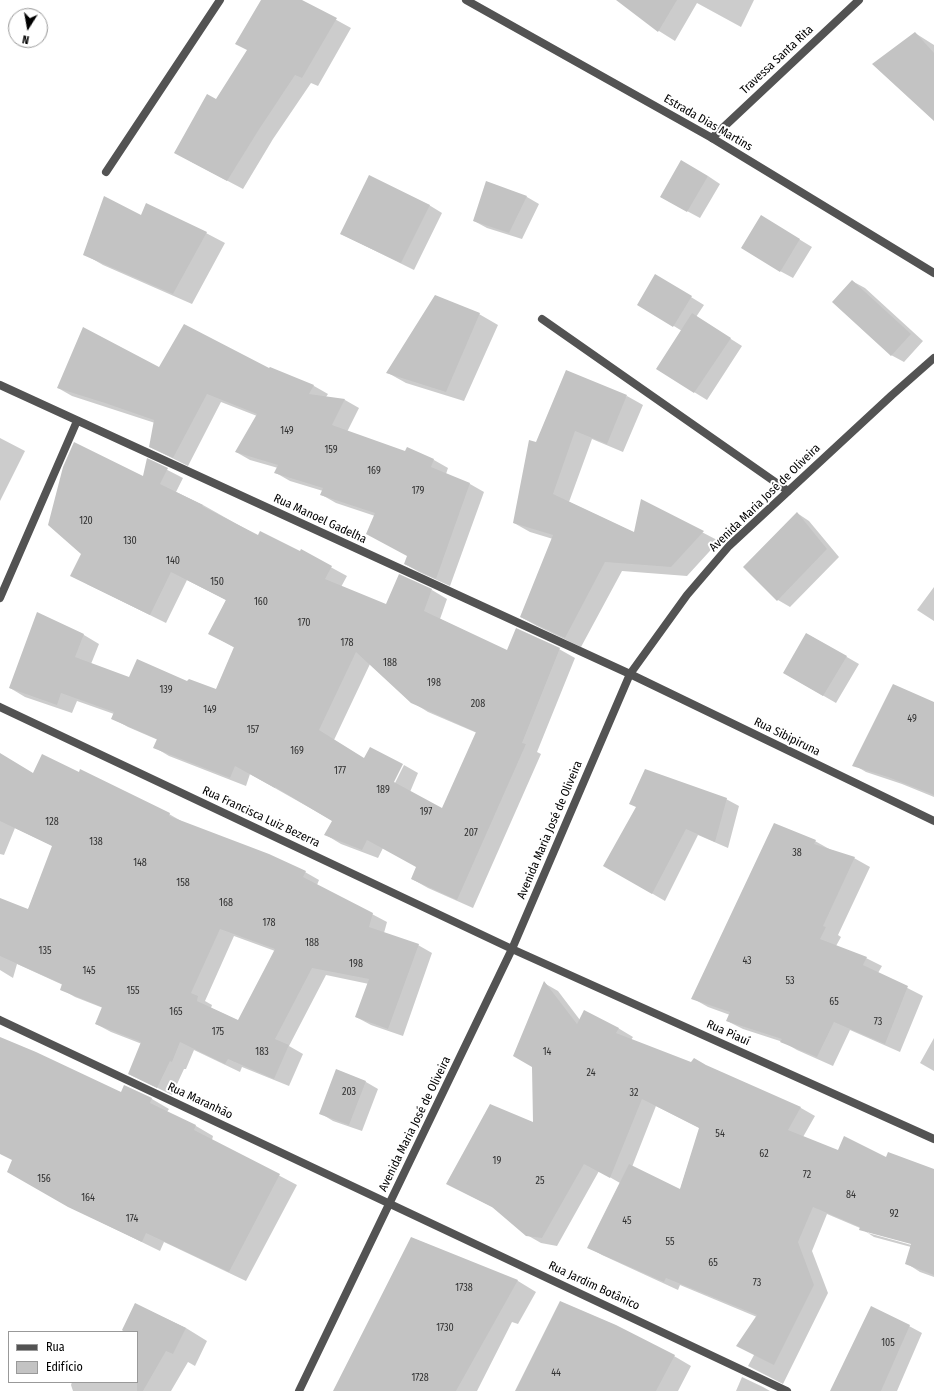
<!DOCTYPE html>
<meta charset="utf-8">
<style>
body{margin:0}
#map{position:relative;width:934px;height:1391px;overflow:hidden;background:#fff;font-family:"Fira Sans Condensed",sans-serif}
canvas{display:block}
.legend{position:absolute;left:8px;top:1331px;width:130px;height:52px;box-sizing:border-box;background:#fff;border:1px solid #999;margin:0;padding:5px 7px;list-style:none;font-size:12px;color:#000}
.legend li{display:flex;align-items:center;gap:8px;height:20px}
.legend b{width:20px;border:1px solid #999}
.north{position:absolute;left:8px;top:8px;width:40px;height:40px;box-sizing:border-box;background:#fff;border:1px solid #999;border-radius:50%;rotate:191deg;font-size:11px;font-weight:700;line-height:16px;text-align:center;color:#000}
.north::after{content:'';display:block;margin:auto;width:14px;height:18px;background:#000;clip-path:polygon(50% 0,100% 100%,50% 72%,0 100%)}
</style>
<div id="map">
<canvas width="934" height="1391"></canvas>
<ul class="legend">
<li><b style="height:5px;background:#535353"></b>Rua</li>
<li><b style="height:11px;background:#c3c3c3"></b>Edifício</li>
</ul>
<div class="north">N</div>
</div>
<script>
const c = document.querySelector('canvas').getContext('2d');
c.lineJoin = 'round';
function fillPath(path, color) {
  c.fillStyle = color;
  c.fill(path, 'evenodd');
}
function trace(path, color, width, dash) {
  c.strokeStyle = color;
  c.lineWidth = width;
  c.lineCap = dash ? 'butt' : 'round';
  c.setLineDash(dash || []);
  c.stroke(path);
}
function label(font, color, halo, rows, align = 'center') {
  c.font = font + ' "Fira Sans Condensed",sans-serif';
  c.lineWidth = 4;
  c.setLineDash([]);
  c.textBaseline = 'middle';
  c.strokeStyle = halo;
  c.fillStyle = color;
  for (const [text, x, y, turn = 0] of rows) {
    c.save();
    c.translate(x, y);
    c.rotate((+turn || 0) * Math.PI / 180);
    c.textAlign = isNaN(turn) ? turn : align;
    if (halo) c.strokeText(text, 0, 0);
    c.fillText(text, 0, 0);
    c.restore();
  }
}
const shadow = new Path2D(`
 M262,0h38l51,28 -33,58 -7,-3 -38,56 -30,50 -53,-28 26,-60 32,-51z
 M623,0h131l-13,27 -44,-24 -22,38 -16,-10 -38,-28z
 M915,33l19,12v75z
 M708,176l12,8 -20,34 -39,-21z
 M487,183l40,14 12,7 -17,35 -35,-11 -13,-7z
 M429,205l13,8 -28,57 -73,-36z
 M142,217l64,16 19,10 -33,61 -89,-39 -19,-11z
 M774,224l38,23 -19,31 -13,-7z
 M852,281l13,7 58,53 -19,21 -13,-7z
 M668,283l36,22 -8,12 46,29 -35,54 -13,-8 -12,-61 -44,-27z
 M479,314l19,11 -34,76 -58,-18 -18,-10z
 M160,368l110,2 44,16 14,8 -2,3 19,3 14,8 -12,24 58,21 2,-5 27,12 14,8 -2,6 24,10 14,8 -34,94 -31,-14 -14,-8 3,-8 -33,-40 -39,-13 -14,-8 1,-4 -33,-10 -14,-8 2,-5 -28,-8 -14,-8 21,-36 -36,-14 -33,64 -38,-19 5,-24 -83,-27 -14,-8z
 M627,396l16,9 -20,47 -31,-13 -23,63 66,31 7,-32 77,40 -32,35 -65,-5 -41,76 -44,-21 -16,-9 32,-78 -23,-7 -16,-9 23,-79z
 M0,438l25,13 -25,50z
 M148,460l35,18 -7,14 27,13 55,31 43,16v-1l46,25 -6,11 45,18 46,-15 15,9 -7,20 67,32 52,-2 16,9 -38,94 4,2 -68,154 -45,-20 -16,-9 6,-12 -35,-19 -5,10 -37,-14 -15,-9 7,-14 -83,-47 -4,12 -77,-30 -15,-9 4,-7 -30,-13 -16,-9 2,-4 -37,-13 -5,12 -47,-16 -15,-9 27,-74 47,21 15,9 -8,20 39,14 57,4 29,8 19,-42 -25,-14 16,-34 -39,-20 -21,43 -79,-39 57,-106zM370,664l42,38 16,10 49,21 -34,77 -33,-18 8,-19 -14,-8 -11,22 -59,-47z
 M797,513l12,8 30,36 -49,50 -12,-7 -34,-33z
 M934,587v34l-17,-11z
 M807,634l52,30 -23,39 -52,-30z
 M934,703v94l-32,-13 -36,-12 -12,-7z
 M0,756l33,18 136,40 14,8 122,50 14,8 -2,5 70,37 -3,11 34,12 14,8 -29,83 -32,-11 -15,-8 13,-33 -43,-9 -37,71 14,8 -14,32 -47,-19 -2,5 -46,-22 -8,19h-2l-12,26 -43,-21 13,-30 -31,-12 -15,-8 7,-16 -28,-11 -14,-8 2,-4 -46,-21 -4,14 -13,-8v-71l28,11 25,-64 -38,-18 -11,27 -4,-1zM234,936l41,15 -36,70 -28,-13 1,-3 -7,-4z
 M726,799l13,7 -11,42 -30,-13 -33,66 -60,-35z
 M815,841l16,9 23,8 16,9 -32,68 3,2 -5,9 30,12 16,8 -4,7 45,23 -23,56 -50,-22 -17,36 -36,-16 -14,-8 -40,-13 -16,-8 3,-6 -22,-8 -16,-9z
 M544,983l14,8 22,29 38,8 15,9 -2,3 60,23 18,4 92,41 14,8 -12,21 35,15 49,6 47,12v107l-14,-5 -14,-9 5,-16 -37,-10 -14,-9 -33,-14 -15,37 16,42 -45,91 -35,-18 6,-11 3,-38 -77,-32 -2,5 -76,-35 -14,-8 32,-64 -21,-12 -42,75 -16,-3 -14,-8 -31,-26 -48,-25 86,-60zM656,1106l44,22 -20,62 -48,-23zM866,1230l50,14 -1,2 -47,-13z
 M934,1038v33l-14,-8z
 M0,1040l122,53 3,-7 27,13 17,10 -2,3 29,14 17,10 -1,4 85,45 -51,96 -82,-39 -4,9 -88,-43 -58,-48 -14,-7z
 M337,1070l29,12 12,7 -16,42 -29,-10 -13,-8z
 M412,1238l106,43 18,11 -18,32 -6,-2 -35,69h-143z
 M135,1304l51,24 21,13 -12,25 -7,-4 -17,29h-98l-2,-6 1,-3h65v-50h-15z
 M909,1326l13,7 -25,58h-66z
 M674,1356l17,10 -13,25h-162z
 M742,1377l21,10 7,4h-34z`);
const building = new Path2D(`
 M261,0h41l35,18 -35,60 -7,-3 -37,56 -31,50 -53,-28 33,-59 9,5 31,-49 -12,-6z
 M616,0h61l-19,32z
 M915,32l19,21v68l-62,-57z
 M681,160l27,16 -21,36 -27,-15z
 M369,175l61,30 -29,58 -61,-29z
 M486,181l41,15 -18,37 -36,-12z
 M104,196l37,19 5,-12 61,29 -34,62 -90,-39z
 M761,215l39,24 -20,33 -39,-24z
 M655,274l37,22 -19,31 -36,-22z
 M852,280l59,54 -20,22 -59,-54z
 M435,295l45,18 -34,79 -60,-19z
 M692,313l39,25 -37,55 -38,-24z
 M184,324l85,44 1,-1 44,18 -5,9 36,5 -13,26 73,26 2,-4 27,12 -3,8 39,16 -34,96 -32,-15 3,-8 -41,-22 9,-21 -55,-18 3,-7 -49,-15 4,-8 -43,-13 22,-38 -50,-20 -34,64 -24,-11 5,-27 -49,-17 -48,-15 26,-61 76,40z
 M566,370l61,25 -20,49 -32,-13 -22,63 81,38 7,-33 63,32 -33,36 -66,-5 -40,76 -45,-21 33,-82 -40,-12 16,-83 7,2z
 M74,442l69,34 4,-18 21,10 -8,16 43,21 -1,1 56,29 2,-4 40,20 1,-2 31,17 -7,13 61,25 13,-30 33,15 -8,22 83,39 9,-22 44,20 -38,95 4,1 -69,156 -46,-21 5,-12 -49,-27 -5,10 -38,-15 8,-14 -57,-34v1l-40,-22 -5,12 -77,-30 4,-9 -46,-20 3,-7 -53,-19 -4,12 -48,-17 28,-76 47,22 -9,23 54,20 8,-18 50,22 2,-2 27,10 18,-42 -26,-13 18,-34 -55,-28 -21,43 -80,-39 11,-22 -33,-29 15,-58zM356,652l55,51 65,29 -34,76 -48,-26 9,-18 -33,-17 -6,11 -45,-28z
 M797,512l30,37 -50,52 -34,-34z
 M806,633l41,23 -24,40 -40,-23z
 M893,684l41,18v93l-46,-18 -36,-11z
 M0,753l33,20 9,-19 37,18 1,-3 90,44 -1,3 100,38 37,17 -3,6 70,36 -4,14 50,17 -31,85 -33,-12 14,-38 -57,-11 -37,71 14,6 -15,34 -46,-20 -3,5 -45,-22 -8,20 -2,-1 -13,27 -29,-14 13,-32 -46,-18 7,-17 -42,-17 2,-6 -62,-28v-58l28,11 24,-63 -52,-25zM220,929l55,20 -37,71 -41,-19 1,-5 -7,-3z
 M645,769l82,29 -12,44 -29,-13 -34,65 -49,-28 33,-59 -7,-3z
 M774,823l42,17 -2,4 41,13 -32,69 3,1 -6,12 47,18 -4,8 45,21 -23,58 -51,-22 -17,35 -37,-15 2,-3 -56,-18 4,-9 -39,-13z
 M544,981l33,43 7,-14 35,18 -3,5 75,29 3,-4 12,7 95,42 -13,23 50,20 6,-14 42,21 2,-5 46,17v106l-29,-11 6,-20 -52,-14 1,-3 -47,-20 -15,35 16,43 -40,80 -38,-19 21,-31 -91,-37 -2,4 -77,-34 42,-84 51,25 19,-61 -57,-29 -32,79 -26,-14 -42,74 -16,-2 -34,-29 -46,-23 44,-80 43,18 -1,-55 -19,-11z
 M0,1037l36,15 85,40 3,-7 28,13 -2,5 46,22 -2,5 86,44 -51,98 -83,-39 -4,9 -74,-35 -61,-35 5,-12 -12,-6z
 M336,1069l30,12 -17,44 -30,-11z
 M411,1237l107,43 -62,111h-123z
 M560,1301l56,24 59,30 -19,36h-141z
 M135,1303l51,25 -13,26 -7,-3 -23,40h-6v-59h-11l-4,-2z
 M871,1306l39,19 -29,66h-51z`);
const service = new Path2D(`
 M542,319l246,172`);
const minor = new Path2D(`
 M712,138l147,-138
 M106,172l114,-172
 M0,385l630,289 304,147
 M0,598l77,-177
 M0,707l512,242 422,190
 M0,1020l787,371`);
const tertiary = new Path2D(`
 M466,0l246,138 222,135
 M299,1391l213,-442 118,-275 57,-79 42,-49 163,-151 42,-37`);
const numberNames = [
 ["149",287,431],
 ["159",331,450],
 ["169",374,471],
 ["179",418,491],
 ["120",86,521],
 ["130",130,541],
 ["140",173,561],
 ["150",217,582],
 ["160",261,602],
 ["170",304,623],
 ["178",347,643],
 ["188",390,663],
 ["198",434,683],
 ["139",166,690],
 ["208",478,704],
 ["149",210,710],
 ["49",912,719],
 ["157",253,730],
 ["169",297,751],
 ["177",340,771],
 ["189",383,790],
 ["197",426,812],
 ["128",52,822],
 ["207",471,833],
 ["138",96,842],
 ["38",797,853],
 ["148",140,863],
 ["158",183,883],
 ["168",226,903],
 ["178",269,923],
 ["188",312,943],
 ["135",45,951],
 ["43",747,961],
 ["198",356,964],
 ["145",89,971],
 ["53",790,981],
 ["155",133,991],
 ["65",834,1002],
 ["165",176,1012],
 ["73",878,1022],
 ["175",218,1032],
 ["183",262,1052],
 ["14",547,1052],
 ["24",591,1073],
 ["203",349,1092],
 ["32",634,1093],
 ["54",720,1134],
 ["62",764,1154],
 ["19",497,1161],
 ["72",807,1175],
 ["156",44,1179],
 ["25",540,1181],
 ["84",851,1195],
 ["164",88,1198],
 ["92",894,1214],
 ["174",132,1219],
 ["45",627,1221],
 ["55",670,1242],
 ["65",713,1263],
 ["73",757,1283],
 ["1738",464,1288],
 ["1730",445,1328],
 ["105",888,1343],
 ["44",556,1373],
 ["1728",420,1378]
];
const streetNames = [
 ["Travessa Santa Rita",777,60,-43],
 ["Estrada Dias Martins",708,123,30],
 ["Avenida Maria José de Oliveira",765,498,-44],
 ["Rua Manoel Gadelha",320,519,25],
 ["Rua Sibipiruna",787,737,26],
 ["Rua Francisca Luiz Bezerra",261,817,25],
 ["Avenida Maria José de Oliveira",550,830,-67],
 ["Rua Piauí",728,1033,24],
 ["Rua Maranhão",200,1101,25],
 ["Avenida Maria José de Oliveira",415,1124,-64],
 ["Rua Jardim Botânico",594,1286,25]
];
fillPath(shadow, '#0003');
fillPath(building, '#c3c3c3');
trace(service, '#535353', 8);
trace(minor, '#535353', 8);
trace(tertiary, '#535353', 8);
label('10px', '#313131', null, numberNames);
label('12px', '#000', '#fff', streetNames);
</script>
